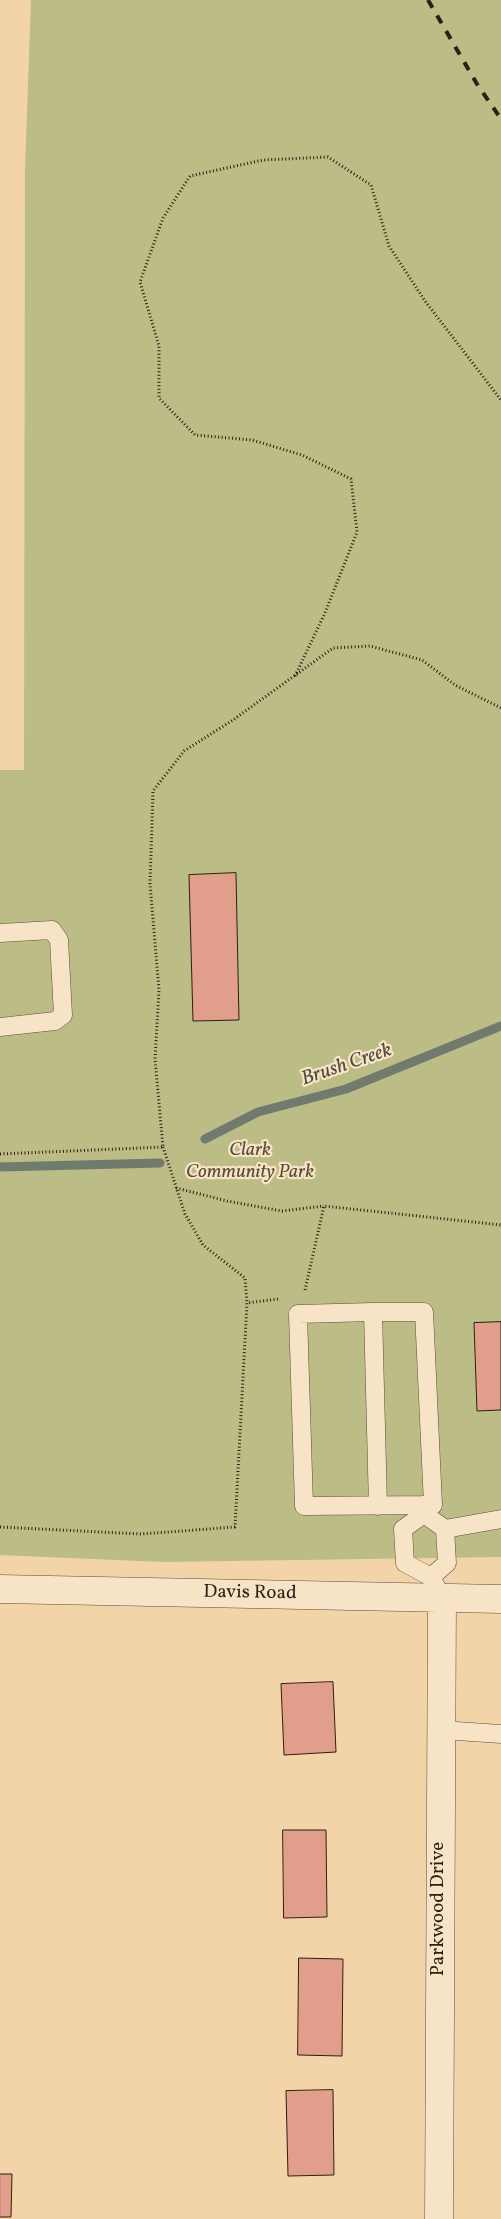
<!DOCTYPE html>
<style>
body{margin:0}
canvas{display:block;background:#f2d4a8}
</style>
<canvas width="501" height="2219"></canvas>
<script>
const c = document.querySelector('canvas').getContext('2d');
c.lineJoin = 'round';
function fillPath(path, color) {
  c.fillStyle = color;
  c.fill(path, 'evenodd');
}
function trace(path, color, width, dash) {
  c.strokeStyle = color;
  c.lineWidth = width;
  c.lineCap = dash ? 'butt' : 'round';
  c.setLineDash(dash || []);
  c.stroke(path);
}
function label(font, color, halo, rows, align = 'center') {
  c.font = font + ' Vollkorn,serif';
  c.lineWidth = 4.5;
  c.setLineDash([]);
  c.textBaseline = 'middle';
  c.strokeStyle = halo;
  c.fillStyle = color;
  for (const [text, x, y, turn = 0] of rows) {
    c.save();
    c.translate(x, y);
    c.rotate((+turn || 0) * Math.PI / 180);
    c.textAlign = isNaN(turn) ? turn : align;
    if (halo) c.strokeText(text, 0, 0);
    c.fillText(text, 0, 0);
    c.restore();
  }
}
const green = new Path2D(`
 M31,0h470v1557l-337,5 -164,-7v-785h24l1,-600z`);
const stream = new Path2D(`
 M205,1139l53,-27 88,-23 155,-63
 M0,1167l160,-4`);
const building = new Path2D(`
 M236,873l3,147 -46,1 -4,-146z
 M501,1322v88l-24,1 -3,-88z
 M333,1682l3,70 -52,3 -3,-71z
 M283,1830h43l1,87 -43,1z
 M299,1958l44,1 -1,97 -44,-1z
 M333,2090l1,85 -46,1 -2,-85z
 M0,2174h12l-1,43h-11z`);
const path = new Path2D(`
 M295,676l30,-63 32,-81 -6,-53 -49,-24 -50,-15 -57,-5 -36,-37v-52l-19,-64 23,-64 27,-42 73,-16 65,-3 43,28 18,61 36,55 76,99
 M163,1147l22,67 18,31 42,33 2,25
 M0,1154l163,-7 -8,-88 4,-69 -9,-106 3,-93 31,-40 49,-31 100,-72 37,-2 52,14 33,25 46,23
 M176,1188l51,13 55,10 42,-5
 M305,1290l19,-84 177,19
 M0,1527l141,7 94,-7 12,-224 31,-4`);
const lane = new Path2D(`
 M0,933l52,-3 7,10 4,75 -8,6 -55,6
 M373,1312h51l9,193 -129,1 -6,-192z
 M373,1312l5,194
 M423,1505l1,9 21,15 56,-10
 M424,1514l-21,15 2,34 26,14 11,21
 M431,1577l16,-14 -2,-34
 M441,1730l60,4`);
const street = new Path2D(`
 M0,1589l501,10
 M439,2219l3,-621`);
const rail = new Path2D(`
 M428,0l49,84 24,35`);
const parkNames = [
 ["Clark",250,1152],
 ["Community Park",250,1174]
];
const streetNames = [
 ["Davis Road",250,1594,1],
 ["Parkwood Drive",440,1909,-90]
];
const waterNames = [
 ["Brush Creek",347,1066,-19]
];
fillPath(green, '#bcbc86');
trace(stream, '#707b6d', 9);
fillPath(building, '#e09e8b');
trace(building, '#2f1f13', 1);
trace(lane, '#604c38', 19);
trace(street, '#604c38', 29);
trace(path, '#2f1f13', 3, [1, 2.5]);
trace(lane, '#f7e3c6', 18);
trace(street, '#f7e3c6', 28);
trace(rail, '#2f1f13', 4, [9, 9]);
label('italic 19px', '#594e36', '#f7e3c6', parkNames);
label('19px', '#2f1f13', '#f7e3c6', streetNames);
label('italic 20px', '#4f4d40', '#f7e3c6', waterNames);
</script>
